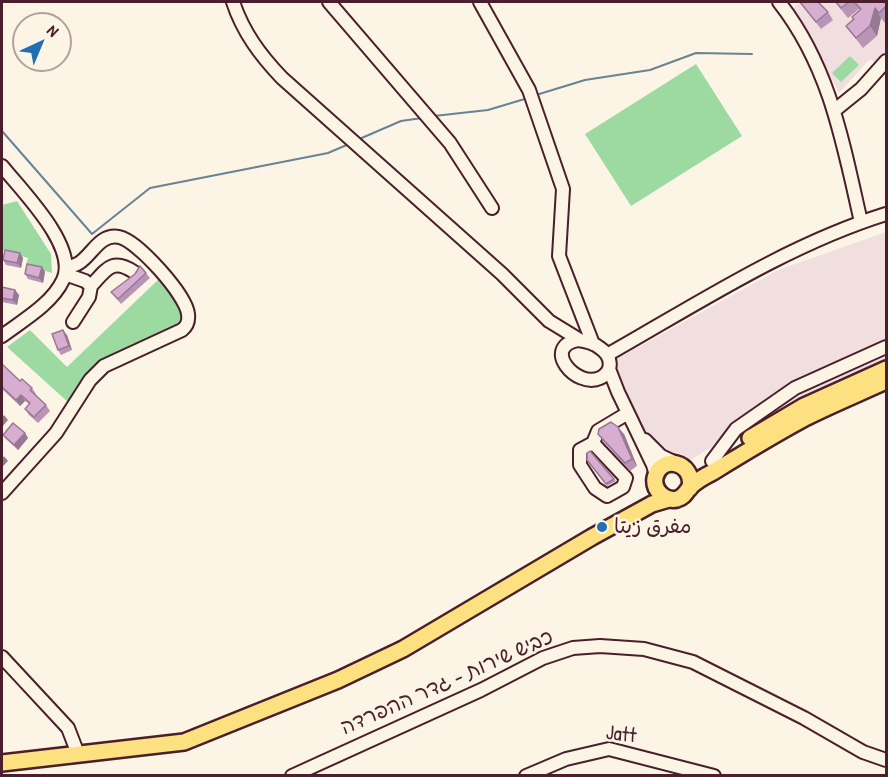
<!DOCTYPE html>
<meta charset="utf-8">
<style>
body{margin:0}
#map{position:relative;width:888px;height:777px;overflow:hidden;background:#fcf5e5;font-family:"Patrick Hand",sans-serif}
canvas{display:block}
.frame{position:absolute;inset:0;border:3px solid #4a1f2b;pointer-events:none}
.north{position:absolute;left:12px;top:12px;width:60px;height:60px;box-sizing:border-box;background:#fcf5e5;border:2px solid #b59f9b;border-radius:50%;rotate:44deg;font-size:16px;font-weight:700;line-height:24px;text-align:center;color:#4a1f2b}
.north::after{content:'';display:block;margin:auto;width:21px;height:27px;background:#1f6fb2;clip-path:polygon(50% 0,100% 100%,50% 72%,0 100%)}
</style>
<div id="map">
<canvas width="888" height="777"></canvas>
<div class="frame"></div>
<div class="north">N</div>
</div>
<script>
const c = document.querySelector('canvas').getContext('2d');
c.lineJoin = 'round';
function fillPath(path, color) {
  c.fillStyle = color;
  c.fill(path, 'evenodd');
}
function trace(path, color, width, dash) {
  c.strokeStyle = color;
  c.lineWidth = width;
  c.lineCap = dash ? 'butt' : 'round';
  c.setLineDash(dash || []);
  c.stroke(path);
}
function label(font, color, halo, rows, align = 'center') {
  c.font = font + ' "Patrick Hand","Playpen Sans Arabic","Playpen Sans Hebrew",sans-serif';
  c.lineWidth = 5;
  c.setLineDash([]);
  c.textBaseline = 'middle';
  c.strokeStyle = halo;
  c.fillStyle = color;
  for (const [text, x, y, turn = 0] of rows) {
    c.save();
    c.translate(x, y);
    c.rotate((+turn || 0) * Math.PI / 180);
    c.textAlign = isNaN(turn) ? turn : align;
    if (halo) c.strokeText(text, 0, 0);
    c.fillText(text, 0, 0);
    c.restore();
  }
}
const built = new Path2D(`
 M801,2h85v48l-9,15 -7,-6 -31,34 -46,-85z
 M886,232v127l-90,40 -134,77 -49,-115 165,-91z`);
const green = new Path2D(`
 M850,56l9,9 -18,17 -9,-9z
 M696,64l46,72 -111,70 -46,-72z
 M17,201l34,53 1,19 -26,-8 2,-7 -25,-8 -1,-45z
 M161,277l21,29 2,15 -5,6 -70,29 -9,6 -31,41 -62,-56 23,-17 37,37z`);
const stream = new Path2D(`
 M536,95l49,-15 65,-10 46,-17 56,1
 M434,116l54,-6 40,-12
 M2,131l90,103 58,-46 178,-35 21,-9
 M357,140l44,-19 21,-3`);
const minor = new Path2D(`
 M233,2c10,30 27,53 49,76l220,196 47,47 31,19
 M329,2l121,141 42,65
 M480,2l49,88 34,99 -4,67 34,88
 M779,2c51,65 64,141 82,220
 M835,110l26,-21 25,-28
 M2,166c19,24 77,81 61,114 -11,24 -41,41 -61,56
 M65,274l20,7 6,5 -2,11 -16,25
 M91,286c15,-16 21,-29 43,-14
 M578,340c8,1 16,3 22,8 12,8 14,23 0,30 -24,11 -59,-31 -22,-38z
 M607,355c90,-51 180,-110 279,-141
 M609,369l9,23 35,73 3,10
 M645,440l16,16 17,8
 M593,443l-13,7v15l15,23 12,8 16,-9 3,-9 -33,-35 5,-12 30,-18
 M712,461l24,-32 59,-41 91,-41
 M2,493l54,-60 34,-53 14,-14 78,-36c5,-4 7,-8 6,-16 -2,-19 -50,-73 -69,-77 -19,-4 -27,18 -40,26 -4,3 -9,3 -13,5
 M2,657l66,71 10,26
 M292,776l189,-86 62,-32 30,-10 27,-2 44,3 49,13 111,56 59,34 23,8
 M526,776l40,-17 43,-10 105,27`);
const major = new Path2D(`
 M750,438l54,-32 82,-37
 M690,488c5,-27 -30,-34 -35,-10 -2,12 10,24 22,21 7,-2 9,-7 13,-12 6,-6 15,-11 23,-15 31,-19 62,-38 94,-55 26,-13 53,-24 79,-36
 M2,763l182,-21 154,-62 65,-31 189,-112 60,-33 17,-5`);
const wall = new Path2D(`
 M800,2l28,10 5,8 -12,9z
 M835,2h51v20l-1,1 -4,-5 -4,18 -14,12 -17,-22 7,-7 7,-9 -1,-1 -11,9z
 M20,253l3,5 -2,10 -15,-3 -3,-5z
 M42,267l3,5 -2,11 -15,-4 -3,-5z
 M146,273l4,5 -29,26 -10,-12z
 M2,287l13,3 4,5 -2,10 -15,-3z
 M67,335l5,15 -11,5 -3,-5z
 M2,364l18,17 12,7 4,6h-1l11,11 4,6 -12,12 -9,-8 -4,-6 4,-5 -4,-3 -5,5 -18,-17z
 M25,433l3,5 -10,12 -12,-11 -3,-4z
 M598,434h26l13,32 -7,5 -27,-30z
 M587,460l27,19 2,2 -9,5z`);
const shadedWall = new Path2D(`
 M875,8l6,10 -4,18 -7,-10z
 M20,253l3,5 -2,10 -4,-5z
 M42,267l3,5 -2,11 -4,-5z
 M15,290l4,5 -2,10 -4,-5z
 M63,330l4,5 5,15 -3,-4z
 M21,395l4,6 -5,5 -4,-6z
 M4,415l4,5 -6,7v-9z
 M618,427l6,7 13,32 -5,-7z
 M25,433l3,5 -10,12 -4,-5z
 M4,456l4,5 -6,6v-8z`);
const building = new Path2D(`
 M800,2h18l10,10 -12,10z
 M836,2h13l-8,6z
 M854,2h32v4l-7,7 -4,-5 -5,18 -14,12 -10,-12 8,-7 -2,-2 9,-8z
 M5,250l15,3 -3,10 -14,-3z
 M27,264l15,3 -3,11 -14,-4z
 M140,266l6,7 -28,26 -7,-7 24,-18z
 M2,287l13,3 -2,10 -11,-2z
 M63,330l6,16 -11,4 -6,-16z
 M2,364l18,17 2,-2 10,9 -2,2 16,15 -12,12 -9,-8 5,-6 -9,-8 -5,5 -14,-13z
 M611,422l7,5 14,32 -7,4 -27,-29 1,-5z
 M13,423l12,10 -11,12 -11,-10z
 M590,451l24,28 -8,5 -19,-24v-7z`);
const markers = [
 [602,527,6,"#1f6fb2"]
];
const poiNames = [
 ["مفرق زيتا",614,527]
];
const streetNames = [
 ["כביש שירות - גדר ההפרדה",447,683,-24],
 ["Jatt",621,735,7]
];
fillPath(built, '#f1dfdf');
fillPath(green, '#9cdaa2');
trace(stream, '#678395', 2);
trace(minor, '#4a1f2b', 16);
trace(major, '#4a1f2b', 20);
trace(minor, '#fcf5e5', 12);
trace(major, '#fde080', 15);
fillPath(wall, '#b995b5');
fillPath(shadedWall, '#967993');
fillPath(building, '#d7add2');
trace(building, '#967993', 1.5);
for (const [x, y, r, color] of markers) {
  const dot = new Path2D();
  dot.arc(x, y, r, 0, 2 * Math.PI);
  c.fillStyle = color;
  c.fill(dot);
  trace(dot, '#fcf5e5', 2);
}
label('21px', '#4a1f2b', '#fcf5e5', poiNames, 'left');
label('21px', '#4a1f2b', '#fcf5e5', streetNames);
</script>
